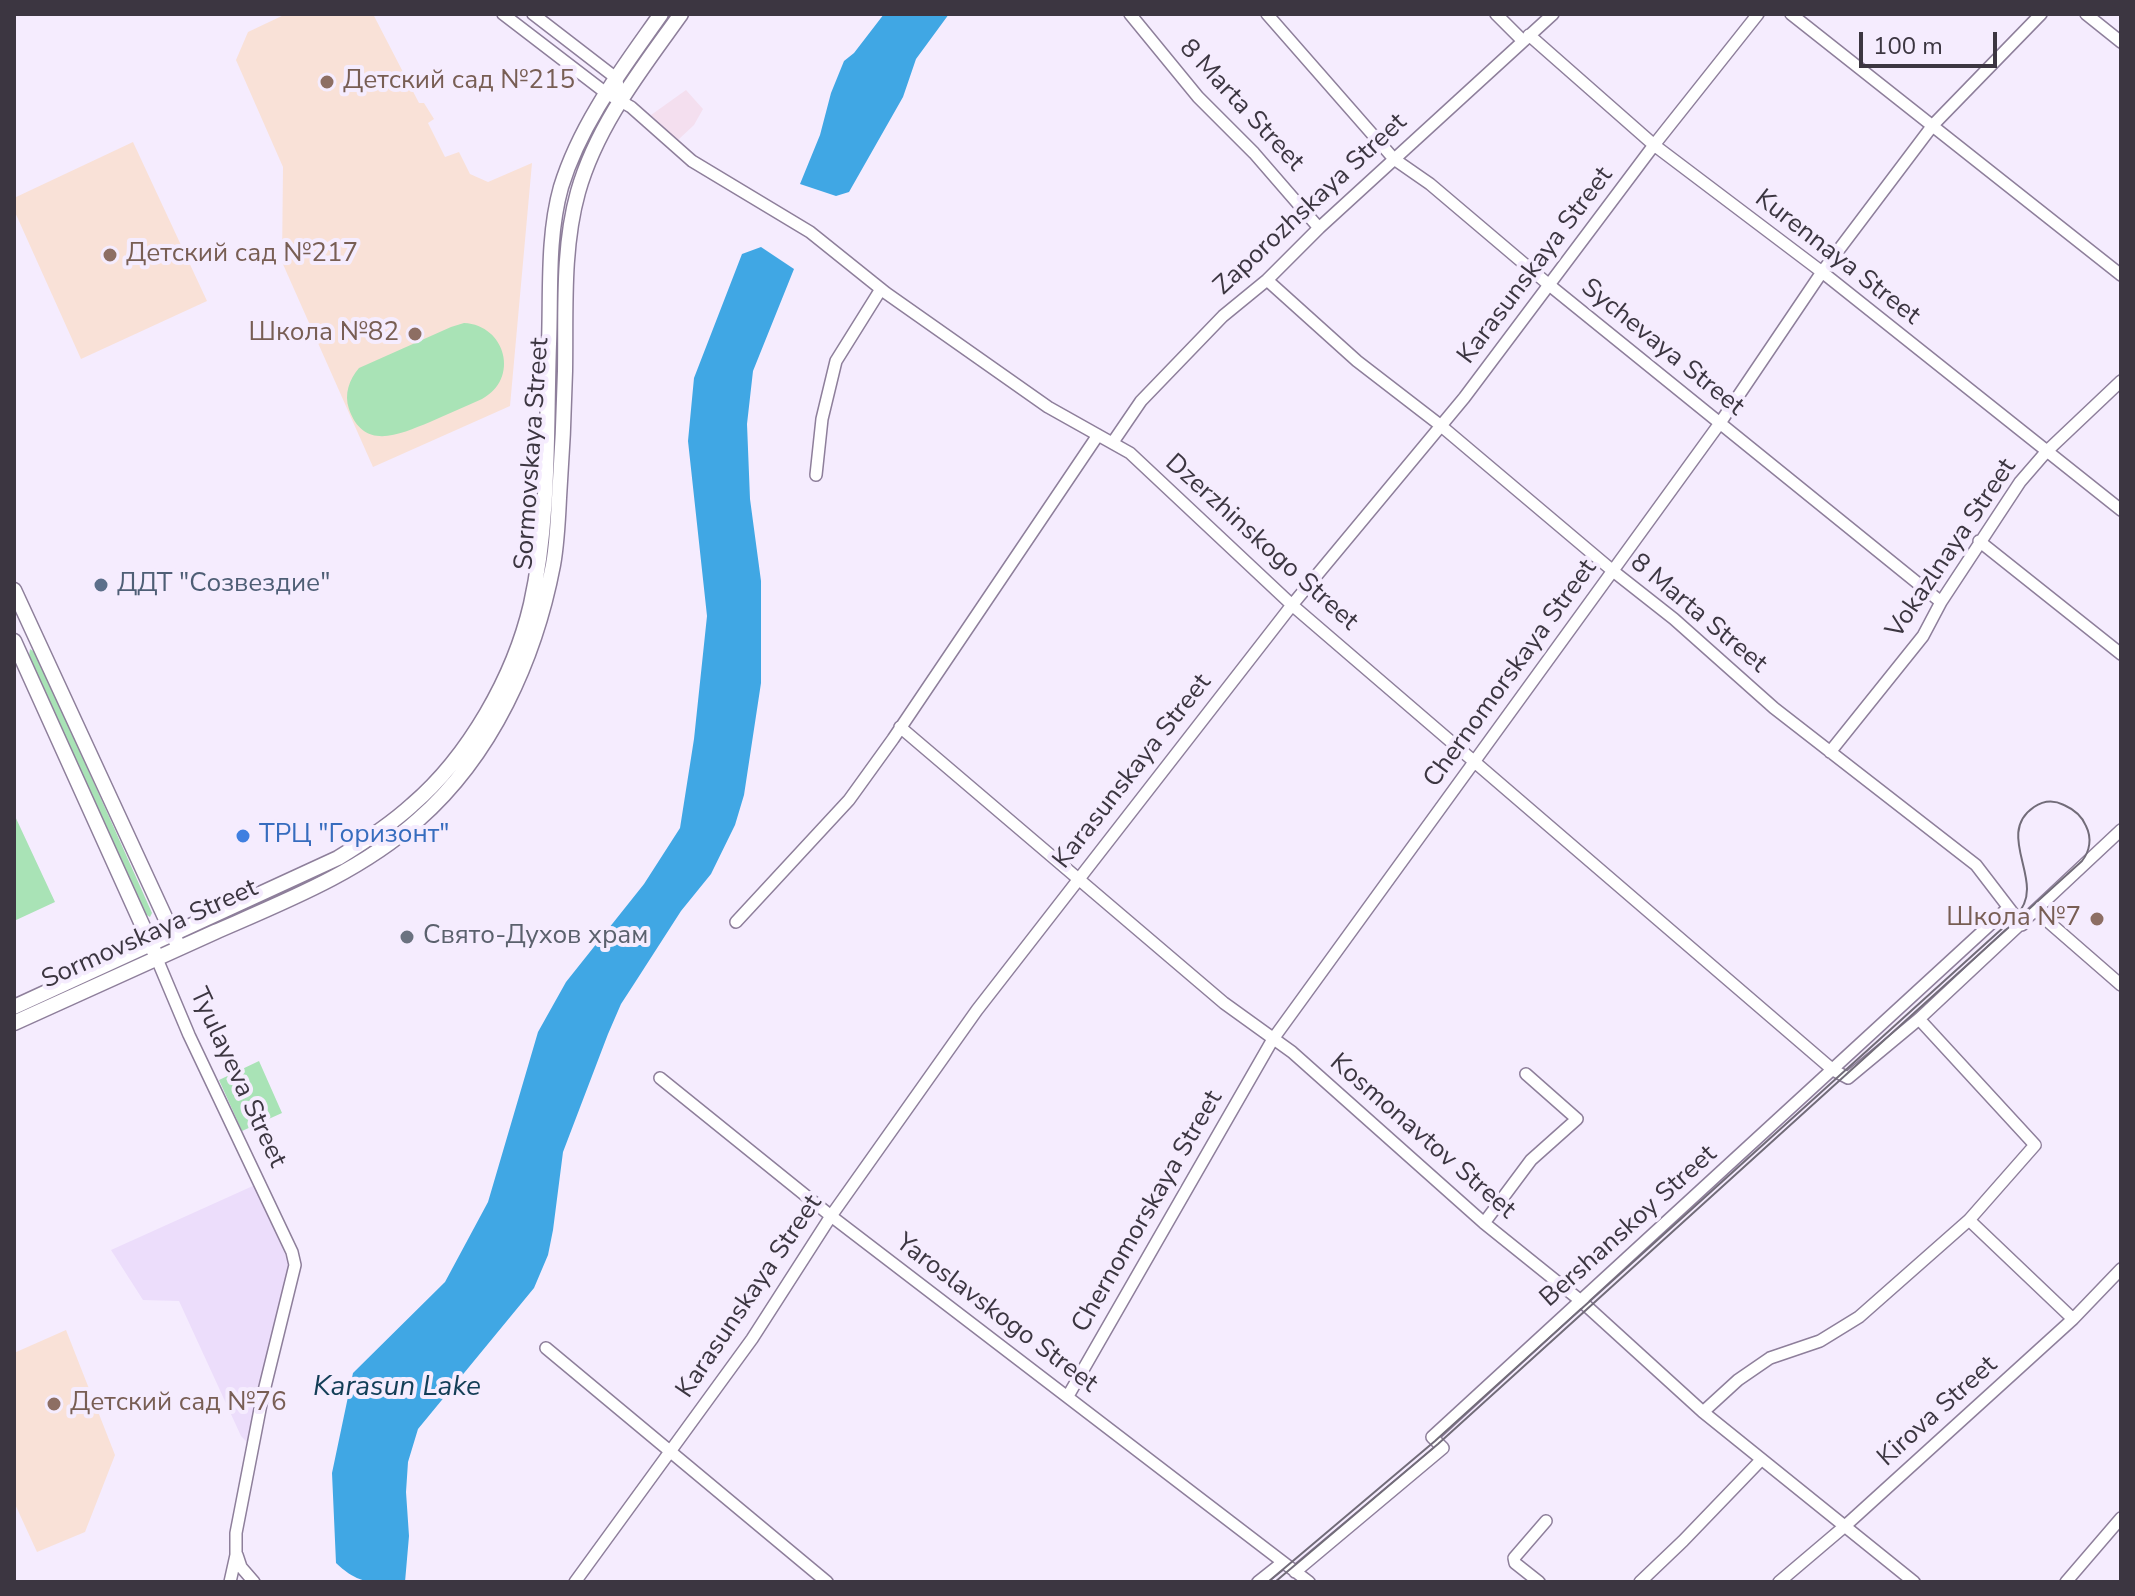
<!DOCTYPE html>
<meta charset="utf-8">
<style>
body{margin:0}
#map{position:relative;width:2135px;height:1596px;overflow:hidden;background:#f5ecfe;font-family:"Nunito Sans",sans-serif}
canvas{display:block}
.frame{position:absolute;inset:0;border:16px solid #3c3641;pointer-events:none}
.scale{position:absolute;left:1859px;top:32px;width:138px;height:36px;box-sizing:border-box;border:4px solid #3c3641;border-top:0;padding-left:10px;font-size:24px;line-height:28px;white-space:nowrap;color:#3c3641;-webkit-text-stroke:6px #f5ecfe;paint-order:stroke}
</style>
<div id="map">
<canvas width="2135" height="1596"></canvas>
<div class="frame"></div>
<div class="scale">100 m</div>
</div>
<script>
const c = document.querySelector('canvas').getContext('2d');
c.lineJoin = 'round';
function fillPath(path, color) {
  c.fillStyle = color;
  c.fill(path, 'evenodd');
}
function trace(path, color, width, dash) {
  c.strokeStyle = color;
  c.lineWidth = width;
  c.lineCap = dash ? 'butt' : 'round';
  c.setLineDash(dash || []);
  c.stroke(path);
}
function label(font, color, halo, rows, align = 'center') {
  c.font = font + ' "Nunito Sans",sans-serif';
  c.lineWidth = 8;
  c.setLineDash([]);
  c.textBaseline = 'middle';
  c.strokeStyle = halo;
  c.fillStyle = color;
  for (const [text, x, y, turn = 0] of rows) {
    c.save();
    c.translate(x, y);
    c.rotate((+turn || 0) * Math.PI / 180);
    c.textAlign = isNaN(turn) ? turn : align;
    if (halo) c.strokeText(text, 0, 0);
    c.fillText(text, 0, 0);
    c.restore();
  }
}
const commercial = new Path2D(`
 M686,90l17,19 -9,16 -16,15 -27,-25z`);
const built = new Path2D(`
 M255,1185l33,76 1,15 -42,166 -6,-6 -62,-135 -36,-1 -32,-50z`);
const education = new Path2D(`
 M286,14h87l46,89h5l10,16 -6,4 17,34 14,-5 11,22 18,8 44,-19 -22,243 -137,61 -91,-205 1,-95 -47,-107 12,-28z
 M133,142l74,159 -126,58 -67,-149v-12z
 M66,1330l49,125 -30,77 -48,20 -23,-50v-149z`);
const green = new Path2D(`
 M464,323c42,2 56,56 18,76 -17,8 -35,15 -52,23 -30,12 -66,30 -81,-13 -5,-15 0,-29 10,-41l92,-41z
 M30,649l6,4 116,260 -2,4 -5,-3 -116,-258z
 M14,814l41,88 -41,19z
 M259,1061l23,52 -40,18 -23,-51z`);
const water = new Path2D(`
 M884,14h65l-33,45 -13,38 -54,95 -13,4 -36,-12 20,-49 11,-42 13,-32 10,-8z
 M761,247l33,22 -41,102 -6,53 3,75 11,82v102l-17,112 -9,30 -24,49 -30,37 -47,73 -13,20 -13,30 -45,118 -10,78 -5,25 -14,33 -116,141 -10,33 -2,30 3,44 -4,46c-32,0 -45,4 -69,-19l-4,-90 21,-100 92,-91 43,-80 50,-170 28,-50 78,-98 36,-56 14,-89 13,-123 -19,-175 6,-63 48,-124z`);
const minor = new Path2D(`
 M503,14l103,79 25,14 61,54 118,71 76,61 162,114 82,46 162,152 541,465 15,8 71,-59 202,-189
 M533,14l83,64 6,22
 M1130,14l68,83 56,56 65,75
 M1267,14l127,145 36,25 118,100 393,318
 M1496,14l26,26
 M1791,14l330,261
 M2086,14l35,28
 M1529,35l125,110 168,127 299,238
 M1267,280l90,81 83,64 173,146 61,48 100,89 202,157 46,60
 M1113,442l28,-41 82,-85 44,-36 52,-52 234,-214
 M816,475l6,-56 14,-58 45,-72
 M1979,541l142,113
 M900,727l324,276 68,49 192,171 97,78 122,111 211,170
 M1830,752l93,-116 18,-34 79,-120 26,-30 75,-71
 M2036,911l85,74
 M736,922l113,-122 44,-61 205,-304
 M157,959l32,76 103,217 3,13 -33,134 -26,134v22l-6,27
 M660,1078l171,138 478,366
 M1969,1220l104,99
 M1484,1223l47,-63 46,-41 -51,-45
 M546,1348l281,234
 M1068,1396l205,-357 447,-616 102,-151 111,-147 108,-111
 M1703,1412l35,-32 32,-22 50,-17 39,-24 110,-97 66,-75 -116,-126
 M237,1555l4,12 13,15
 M1295,1572l148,-124 -11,-11 576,-529
 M575,1582l177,-243 79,-123 146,-206 315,-405 172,-207 190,-253 104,-131
 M1258,1582l24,-19
 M1539,1582l-24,-19 -1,-5 32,-37
 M1640,1582l43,-41 78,-81
 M1779,1582l66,-56 228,-207 48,-50
 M2066,1582l55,-64`);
const major = new Path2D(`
 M14,590l162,351
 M14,641l140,310
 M14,1007l324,-149c26,-16 51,-32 74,-53 57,-49 102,-128 119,-201 19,-85 15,-174 18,-260 2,-52 -2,-107 12,-157 20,-65 62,-119 100,-173
 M14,1023c67,-30 134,-61 201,-91 71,-31 145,-60 203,-112 74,-65 117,-161 135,-255 4,-22 5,-45 6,-67 3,-42 5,-84 6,-127 1,-58 -3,-122 13,-179 19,-67 63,-122 103,-178`);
const tram = new Path2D(`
 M1268,1582l167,-141 580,-524c8,-8 12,-17 12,-28 0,-28 -24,-61 7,-82 9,-6 20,-7 30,-2 9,4 18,11 22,21 6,12 4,25 -4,35l-644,583 -163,138`);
const markers = [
 [327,82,8,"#8d6e63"],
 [110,255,8,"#8d6e63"],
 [415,334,8,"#8d6e63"],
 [101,585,8,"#5c6f8a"],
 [243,836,8,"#3f7fe0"],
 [2097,919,8,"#8d6e63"],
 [407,937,8,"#6b7280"],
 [54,1404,8,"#8d6e63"]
];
const educationNames = [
 ["Детский сад №215",343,82],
 ["Детский сад №217",126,255],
 ["Школа №82",399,334,"right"],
 ["Школа №7",2081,919,"right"],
 ["Детский сад №76",70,1404]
];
const streetNames = [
 ["8 Marta Street",1241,106,47],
 ["Zaporozhskaya Street",1311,205,-43],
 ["Kurennaya Street",1837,258,38],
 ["Karasunskaya Street",1536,266,-53],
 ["Sychevaya Street",1662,348,39],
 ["Sormovskaya Street",533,454,-86],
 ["Dzerzhinskogo Street",1261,543,42],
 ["Vokazlnaya Street",1952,549,-56],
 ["8 Marta Street",1698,614,40],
 ["Chernomorskaya Street",1511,674,-54],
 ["Karasunskaya Street",1133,772,-52],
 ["Sormovskaya Street",150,935,-24],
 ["Tyulayeva Street",237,1078,65],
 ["Kosmonavtov Street",1422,1137,41],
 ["Chernomorskaya Street",1148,1212,-60],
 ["Bershanskoy Street",1629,1227,-42],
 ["Karasunskaya Street",750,1297,-56],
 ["Yaroslavskogo Street",996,1314,37],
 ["Kirova Street",1938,1412,-42]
];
const serviceNames = [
 ["ДДТ \"Созвездие\"",117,585]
];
const shopNames = [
 ["ТРЦ \"Горизонт\"",259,836]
];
const worshipNames = [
 ["Свято-Духов храм",423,937]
];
const waterNames = [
 ["Karasun Lake",397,1388]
];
fillPath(commercial, '#f4dfef');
fillPath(built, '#ecddfb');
fillPath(education, '#f9e1d7');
fillPath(green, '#a9e3b6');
fillPath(water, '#40a7e4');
trace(minor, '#8e7f9b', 14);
trace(major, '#8e7f9b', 17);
trace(minor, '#fff', 11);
trace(major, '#fff', 14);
trace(tram, '#726c79', 2);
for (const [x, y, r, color] of markers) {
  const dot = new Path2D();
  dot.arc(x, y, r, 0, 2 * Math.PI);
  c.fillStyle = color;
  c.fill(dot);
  trace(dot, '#f5ecfe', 3);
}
label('26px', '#785e54', '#f5ecfe', educationNames, 'left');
label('26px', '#3c3641', '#f5ecfe', streetNames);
label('26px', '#4e5e75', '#f5ecfe', serviceNames, 'left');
label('26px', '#366cbe', '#f5ecfe', shopNames, 'left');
label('26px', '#5b616d', '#f5ecfe', worshipNames, 'left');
label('italic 28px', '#133e57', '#f5ecfe', waterNames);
</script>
